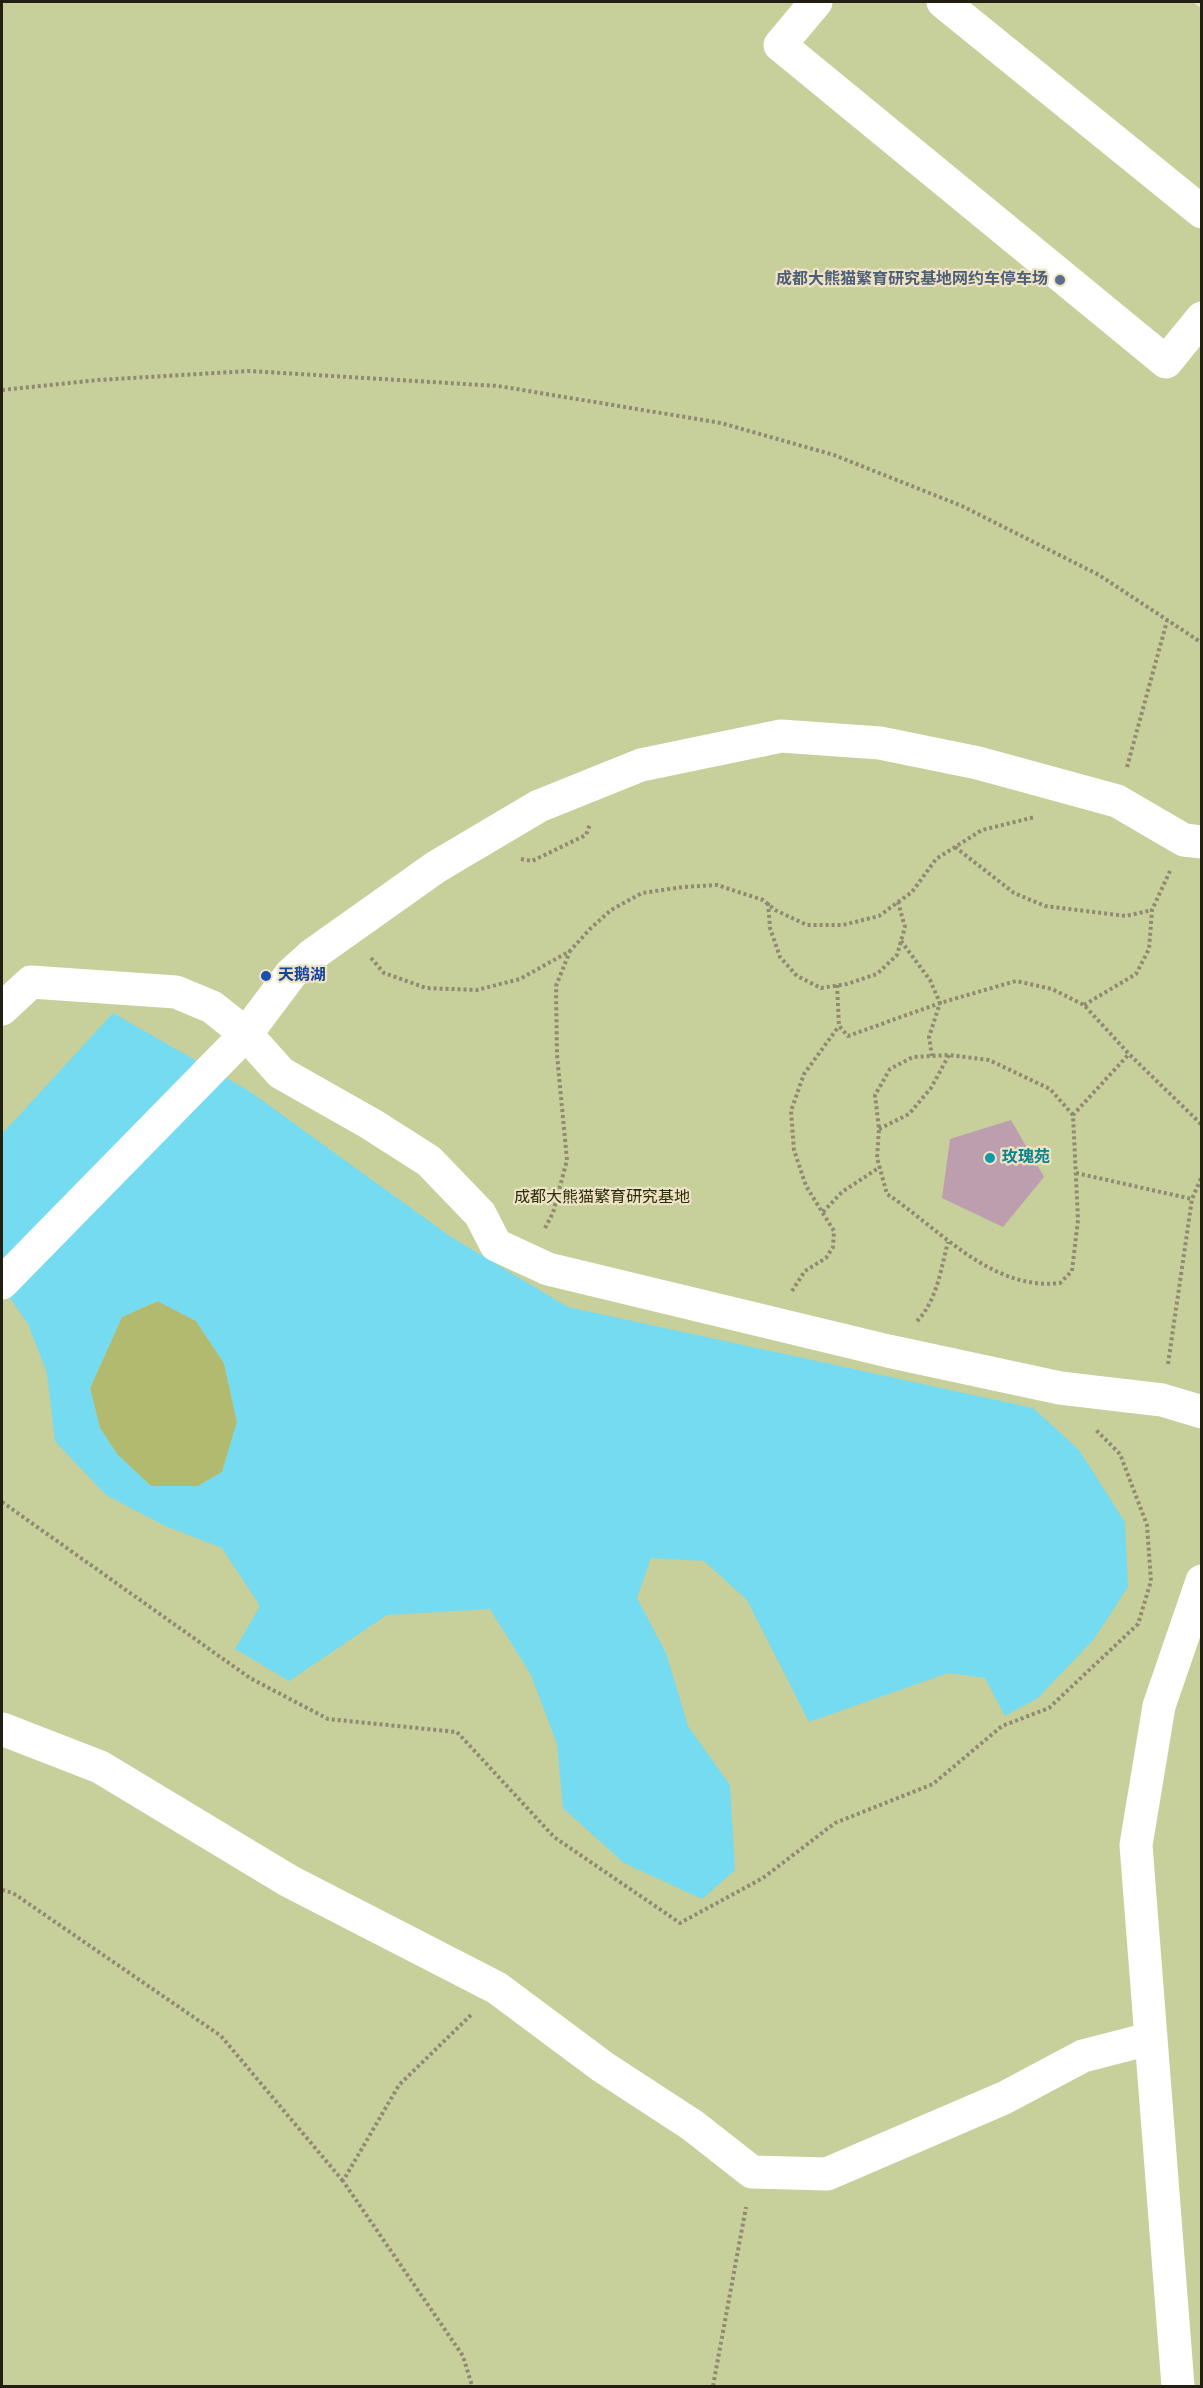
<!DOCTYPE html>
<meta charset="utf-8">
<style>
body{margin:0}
#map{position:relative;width:1203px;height:2388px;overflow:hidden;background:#eee4c5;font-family:Signika,sans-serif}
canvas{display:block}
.frame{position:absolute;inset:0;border:3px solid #221e12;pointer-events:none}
</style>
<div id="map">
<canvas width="1203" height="2388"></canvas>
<div class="frame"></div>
</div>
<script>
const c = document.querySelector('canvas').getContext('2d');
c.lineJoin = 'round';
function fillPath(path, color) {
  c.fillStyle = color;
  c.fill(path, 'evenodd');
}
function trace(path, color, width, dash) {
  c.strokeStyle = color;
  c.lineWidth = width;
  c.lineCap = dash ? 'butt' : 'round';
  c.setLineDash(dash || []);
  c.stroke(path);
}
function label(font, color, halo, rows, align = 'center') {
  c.font = font + ' Signika,"Noto Sans SC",sans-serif';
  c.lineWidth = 4.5;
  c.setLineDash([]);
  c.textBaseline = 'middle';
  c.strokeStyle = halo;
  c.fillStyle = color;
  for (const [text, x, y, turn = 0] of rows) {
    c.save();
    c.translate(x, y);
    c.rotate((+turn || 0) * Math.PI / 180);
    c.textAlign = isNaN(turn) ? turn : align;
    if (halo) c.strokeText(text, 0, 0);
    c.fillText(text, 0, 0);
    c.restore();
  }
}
const green = new Path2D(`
 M2,2h1191l9,7 -1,2377h-1199z`);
const forest = new Path2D(`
 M158,1301l38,20 28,42 13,59 -15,50 -24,14h-47l-34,-32 -17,-26 -10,-40 32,-71z`);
const water = new Path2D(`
 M113,1013l136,78 202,146 117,70 465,101 46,42 46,72 3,65 -34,52 -56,59 -33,18 -20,-38 -37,-5 -139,49 -62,-122 -43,-39 -53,-3 -14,40 29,55 22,73 42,59 5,85 -33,29 -78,-36 -61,-55 -6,-64 -26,-69 -41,-66 -103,6 -98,66 -54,-32 25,-43 -38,-58 -59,-23 -57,-30 -51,-54 -8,-68 -19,-49 -26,-38v-152zM157,1301l39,20 28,42 13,59 -15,50 -24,14h-47l-34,-32 -17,-26 -10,-40 32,-71z`);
const building = new Path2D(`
 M1011,1120l33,57 -41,50 -61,-29 8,-59z`);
const path = new Path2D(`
 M2,390l96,-10 151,-9 249,15 223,37 113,32 128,51 137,69 103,68
 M1127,767l40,-146
 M955,847l59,46 31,13 81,10 26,-6
 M521,859l11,2 54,-26 4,-11
 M768,903l2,25 10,29 17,19 24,12 26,-4 30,-10 20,-19 8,-28 -7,-25
 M901,941l29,39 10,23 -11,34 3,19
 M371,958l13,15 42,15 51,2 43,-11 50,-28 20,-22 21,-19 31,-17 41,-6 34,-2 46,15 12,10 32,15h36l36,-9 33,-24 24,-33 46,-29 53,-13
 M837,985l2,41 9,10 92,-33 76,-22 36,8 32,16 45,49 73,71
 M1084,1005l52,-31 13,-25 3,-39 18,-39
 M1073,1115l-23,-26 -61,-29 -40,-5 -36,2 -23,12 -15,26 4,34 -2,29 10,36c53,35 104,97 173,89l12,-12 6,-51 -5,-105 56,-61
 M879,1129l30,-15 22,-26 18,-33
 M1076,1173l116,26
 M823,1212l19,-20 38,-25
 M545,1228l8,-15 14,-53 -10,-105 -1,-69 14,-35
 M792,1291l13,-20 21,-13 7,-11 1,-16 -28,-45 -12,-36 -3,-39 13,-37 35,-48
 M917,1321c20,-20 24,-53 31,-79
 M1168,1364l24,-165 10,-23
 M2,1502l248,176 78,41 129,13 97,105 126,86 83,-45 72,-55 98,-39 69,-58 47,-18 89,-84 13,-43 -4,-56 -27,-71 -24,-24
 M2,1890l11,3 208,143 122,145
 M471,2015l-72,70 -56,96 120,175 9,30
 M713,2386l33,-179`);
const minor = new Path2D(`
 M816,2l-36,43 386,317 36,-44
 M943,2l259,210
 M2,1009l29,-27 145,10 36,15 34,27 35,39 90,51 58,37 51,53 16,31 52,24 340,82 172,37 102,12 40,12
 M2,1283l244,-249 45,-60 21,-19 124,-88 103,-61 102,-41 140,-29 99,7 98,20 139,38 67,39 18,2
 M2,1729l98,38 189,114 208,107 106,79 89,58 60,47 75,2 177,-76 79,-42 66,-17
 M1178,2386l-42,-541 23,-139 43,-125`);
const markers = [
 [1060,280,6,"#5c6f8a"],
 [266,976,6,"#1a4fb4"],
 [990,1158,6,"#0f9aa8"]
];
const serviceNames = [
 ["成都大熊猫繁育研究基地网约车停车场",1048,280]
];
const transitNames = [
 ["天鹅湖",278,976]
];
const cultureNames = [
 ["玫瑰苑",1002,1158]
];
const parkNames = [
 ["成都大熊猫繁育研究基地",602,1198]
];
fillPath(green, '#c7cf9b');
fillPath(forest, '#b1ba6f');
fillPath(water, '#75dbf0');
fillPath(building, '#bd9eaf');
trace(path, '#918a73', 4, [3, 3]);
trace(minor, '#fff', 33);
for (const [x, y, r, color] of markers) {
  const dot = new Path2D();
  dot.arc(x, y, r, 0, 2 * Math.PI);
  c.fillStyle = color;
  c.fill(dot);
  trace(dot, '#eee4c5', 2);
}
label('bold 16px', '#4e5e75', '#eee4c5', serviceNames, 'right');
label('bold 16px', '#164399', '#eee4c5', transitNames, 'left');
label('bold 16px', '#0d838f', '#eee4c5', cultureNames, 'left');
label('16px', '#2b2e0d', '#eee4c5', parkNames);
</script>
